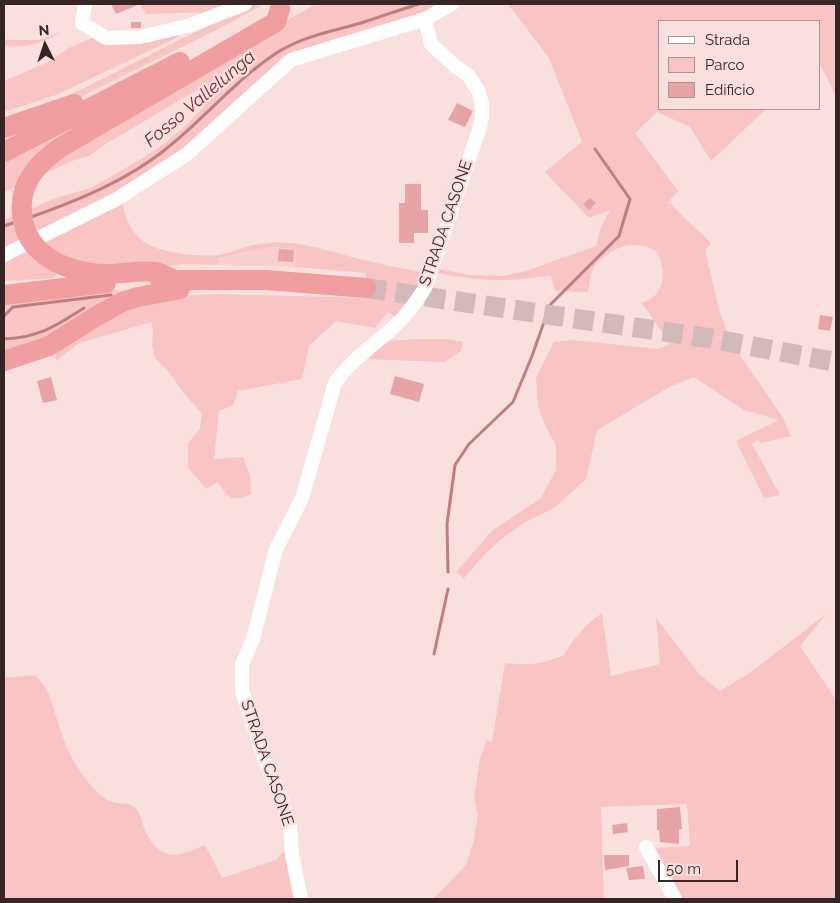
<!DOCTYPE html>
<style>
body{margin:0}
#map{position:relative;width:840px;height:903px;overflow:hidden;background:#fadfdf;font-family:Raleway,sans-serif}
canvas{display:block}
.frame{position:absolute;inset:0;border:5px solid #352525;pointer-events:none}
.legend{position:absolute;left:658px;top:20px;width:162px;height:90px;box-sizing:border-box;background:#fadfdf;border:1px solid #ab9595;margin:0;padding:6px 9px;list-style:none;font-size:15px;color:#352525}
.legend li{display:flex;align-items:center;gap:10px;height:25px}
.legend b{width:25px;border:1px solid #ab9595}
.north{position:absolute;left:20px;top:20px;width:50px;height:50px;-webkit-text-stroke:4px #fadfdf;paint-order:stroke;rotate:356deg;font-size:14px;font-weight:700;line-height:20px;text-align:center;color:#352525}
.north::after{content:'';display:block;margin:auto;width:18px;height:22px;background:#352525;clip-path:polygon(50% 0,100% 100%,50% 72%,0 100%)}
.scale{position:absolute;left:658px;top:860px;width:80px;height:22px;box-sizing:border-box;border:2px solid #352525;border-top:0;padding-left:6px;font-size:15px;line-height:18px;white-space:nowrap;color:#352525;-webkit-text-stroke:4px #fadfdf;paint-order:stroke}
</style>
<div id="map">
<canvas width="840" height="903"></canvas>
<div class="frame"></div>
<ul class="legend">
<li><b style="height:6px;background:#fff"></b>Strada</li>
<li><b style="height:14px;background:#f8c4c4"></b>Parco</li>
<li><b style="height:14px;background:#e6a4a5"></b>Edificio</li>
</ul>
<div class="north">N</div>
<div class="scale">50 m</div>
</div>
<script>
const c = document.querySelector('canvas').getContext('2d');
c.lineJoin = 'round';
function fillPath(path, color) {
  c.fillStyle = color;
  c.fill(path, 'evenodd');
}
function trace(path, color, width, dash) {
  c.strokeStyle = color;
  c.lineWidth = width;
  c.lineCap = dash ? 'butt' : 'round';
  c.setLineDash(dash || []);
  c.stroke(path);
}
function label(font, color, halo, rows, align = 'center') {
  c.font = font + ' Raleway,sans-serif';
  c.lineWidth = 5;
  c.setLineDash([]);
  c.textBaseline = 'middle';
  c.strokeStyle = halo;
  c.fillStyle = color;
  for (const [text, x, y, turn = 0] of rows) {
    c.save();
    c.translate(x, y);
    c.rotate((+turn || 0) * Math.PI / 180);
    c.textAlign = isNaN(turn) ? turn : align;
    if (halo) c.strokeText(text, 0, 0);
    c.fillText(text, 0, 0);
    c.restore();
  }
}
const built = new Path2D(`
 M269,247l27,2 -1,18 -77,-2 -1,-7z`);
const green = new Path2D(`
 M140,4h95l-22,8 -67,2z
 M251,4h13l-38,21 -154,76 -12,-1z
 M316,4h129l-18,10 -138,44 -98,87 -87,58 -100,50v-33l55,-23 32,-9 52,-30 22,-15 20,-17 18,-18 3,-10 -7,-9 -97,57 -13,10 -17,5 -68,31v-29l245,-121z
 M508,4h328v92l-17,-34v-41h-160v88h107l-55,52 -21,-34 -33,-15 -22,21 43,58 -10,11 43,41 -6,7 14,60 8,21 7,16 48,69 9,20 -30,7 -3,-3 -6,4 28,51 -16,3 -28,-57 43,-21 -35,-10 -50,-33 -23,9 -74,44 -11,49 -32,29 -27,13 -22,15 -18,16 -23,26 -8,-6 36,-41 49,-33 15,-28v-25l-9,-16 -9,-22 -2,-29 18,-36 19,-2 85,9 12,-5 -23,-34 -6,-7c25,-7 25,-30 17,-51 -18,-11 -38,-9 -54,5 -4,3 -9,7 -11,12 -3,7 -4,15 -5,23l-33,-1 -4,-15c-14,0 -29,4 -43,4 -24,1 -48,-3 -72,-7l2,-4 32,6 34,1 22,-5 70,-25 5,-19 9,-17 -21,8 -44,-46 37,-30 -33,-84z
 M182,29l-4,8 -122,58 -52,17v-31l44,-19 21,-14 27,-12z
 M62,32c-21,12 -34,16 -58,14v-6h34z
 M122,201c3,16 9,33 24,42 18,11 57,15 78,11 8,-2 17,-6 25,-8 17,-3 33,-5 49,-2 24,3 47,12 70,17 20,5 40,8 60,13l-29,45 -11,-7 -13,16 -39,-7 -27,25 -7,33 -64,12 -5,14 -14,6 -5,48 29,-2 7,19 1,18 -10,4h-10l-6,-6 -7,-10 -12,7 -18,-22v-24l12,-14 2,-15 -22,-26 -11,-16 -14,-14 -3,-13 1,-13 -1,-10 -73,21 -23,18v-10l49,-32 63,-23 50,-2 147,4 1,-25 -71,-6 1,-18 -27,-2 -51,11v7l-33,-1 -26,3 -85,-4 -32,-21z
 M26,250l31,23 -3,5 -50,3v-18z
 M114,290l12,1 -55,36 -67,28v-52z
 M419,339h29l15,3 -2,9 -17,11 -80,-3 19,-18z
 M602,613l9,63 49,-12 -4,-46 43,56 21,17 31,-19 75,-58 -26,32 36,54v199h-154l-27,-51 35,-2 -3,-42 -86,3 3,92h-171l33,-34 7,-21 5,-29 -4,-17 6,-40 7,-18 5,2 13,-79c24,3 37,1 59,-8 10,-17 22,-31 38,-42z
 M35,675c16,16 16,27 23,47 5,19 14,39 26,55 7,9 17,21 28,25 9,3 18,-1 25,8 5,7 6,17 10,25 16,28 33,21 58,10l17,33 54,-18 13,-14 10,53h-295v-221z`);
const stream = new Path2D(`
 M31,217c48,-17 95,-36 135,-68 37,-29 68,-67 106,-93 27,-19 58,-24 89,-33 19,-6 38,-13 58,-19
 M4,226l12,-4
 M4,316l9,-9 98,-12
 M4,339c34,-1 52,-13 80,-31
 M448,572l-1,-48 8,-59 14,-21 44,-42 19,-46 18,-51 69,-69 11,-37 -35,-50
 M434,654l14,-65`);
const building = new Path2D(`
 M111,4h29l-24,10z
 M131,22h10v6h-10z
 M457,103l16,8 -8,16 -17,-7z
 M405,184h16v26h7v23h-14v10h-15v-40h6z
 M590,198l6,5 -7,7 -6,-6z
 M279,249l15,1 -1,12 -15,-1z
 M820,315l13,2 -3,14 -12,-2z
 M395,376l29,8 -5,18 -29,-8z
 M51,377l6,23 -14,3 -6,-22z
 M680,807l2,22h-3v15l-19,-2 -1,-12h-2v-21z
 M627,823l1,9 -15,2 -1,-9z
 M604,855h25v11l-24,4z
 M643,866l2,13 -16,1 -3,-12z`);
const highwayTunnel = new Path2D(`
 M366,288l342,50 128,24`);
const minor = new Path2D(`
 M85,4l-3,19 24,15 34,-1 51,-12 54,-21
 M4,255l113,-56 70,-45 104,-94 134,-41 27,-15
 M646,847l29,52
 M301,899l-9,-44 -2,-29 -9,-29 -16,-36 -23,-70v-27l11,-25 23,-90 26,-51 33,-115c15,-22 39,-38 59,-56 12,-11 22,-25 31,-39l54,-158 3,-12v-14l-4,-14 -10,-15 -12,-8 -25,-23 -6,-25`);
const highway = new Path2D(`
 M4,128l70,-24
 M4,152l176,-90
 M160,280h106l100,8
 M174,280c-6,-3 -12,-7 -18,-8 -16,-2 -34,2 -50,2 -38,-1 -81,-18 -84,-61 -3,-30 16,-50 39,-66l215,-125 4,-13
 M4,295l102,-12
 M4,361l45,-15 46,-29 27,-15 16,-5 42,-8`);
const streetNames = [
 ["STRADA CASONE",446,223,-71],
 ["STRADA CASONE",267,763,71]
];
const waterNames = [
 ["Fosso Vallelunga",200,99,-40]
];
fillPath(built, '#f9cfcf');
fillPath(green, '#f8c4c4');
trace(stream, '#be7f80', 3);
fillPath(building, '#e6a4a5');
trace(highwayTunnel, '#d3baba', 20, [20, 10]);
trace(minor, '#fff', 14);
trace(highway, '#f09e9f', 20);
label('16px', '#352525', '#fadfdf', streetNames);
label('italic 18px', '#73262d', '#fadfdf', waterNames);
</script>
